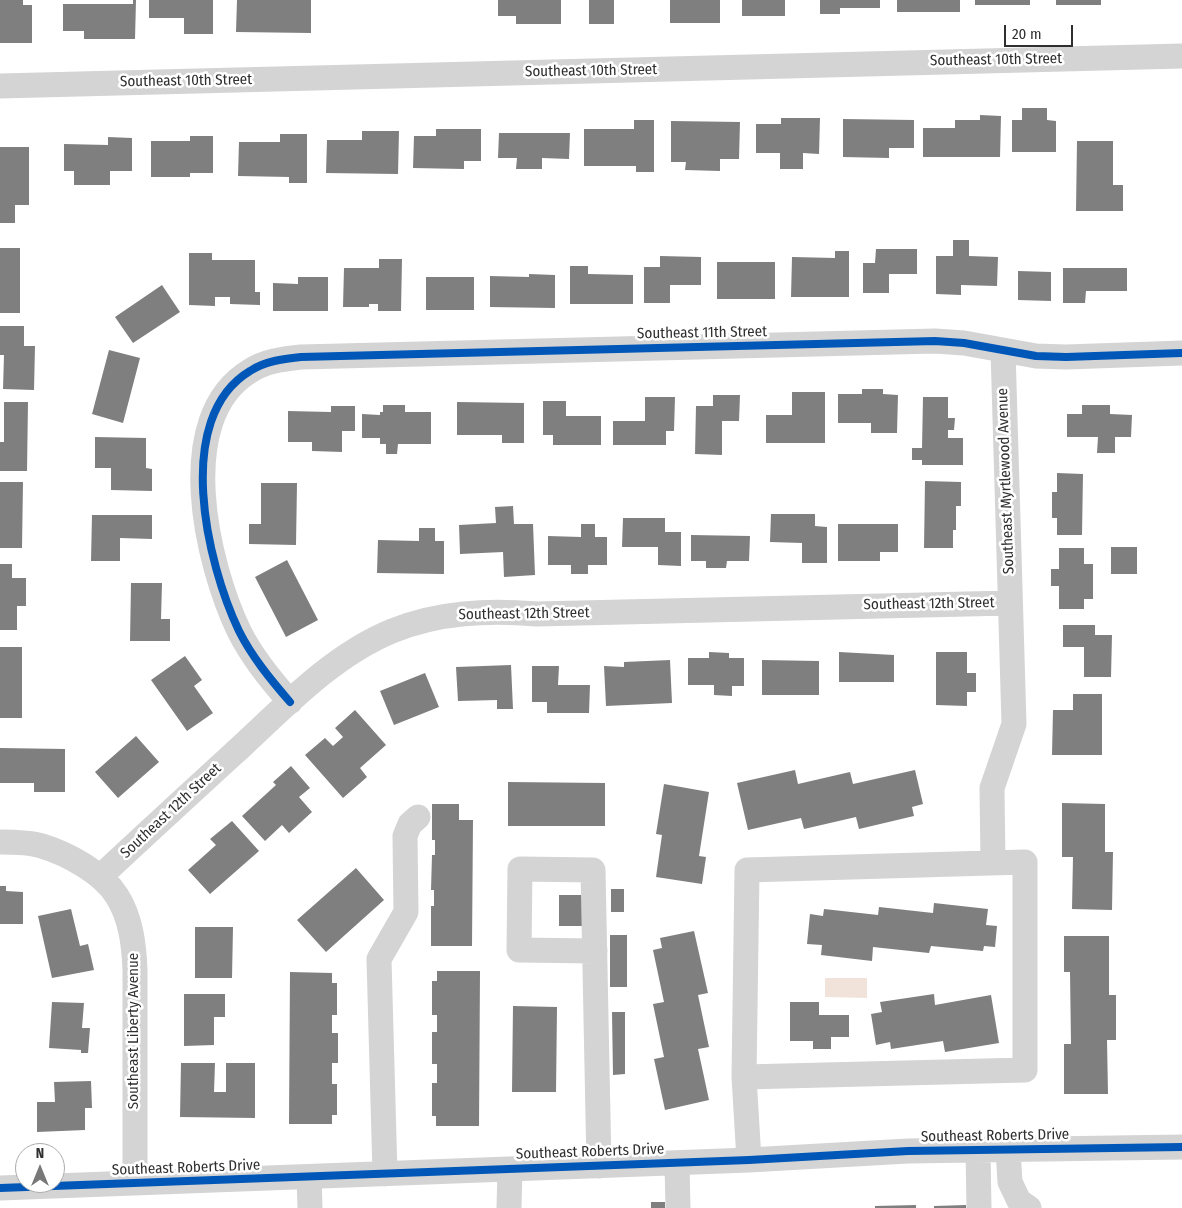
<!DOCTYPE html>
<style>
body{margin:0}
#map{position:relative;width:1182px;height:1208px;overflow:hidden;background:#fff;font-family:"Fira Sans Condensed",sans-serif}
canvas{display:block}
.north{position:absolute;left:15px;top:1143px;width:50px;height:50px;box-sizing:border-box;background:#fff;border:1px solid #acacac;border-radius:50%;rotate:0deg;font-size:14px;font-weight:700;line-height:20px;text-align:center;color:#2f2f2f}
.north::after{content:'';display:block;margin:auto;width:18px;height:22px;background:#787878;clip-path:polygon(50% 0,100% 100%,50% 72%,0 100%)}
.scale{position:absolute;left:1004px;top:25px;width:69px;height:22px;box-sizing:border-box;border:2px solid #2f2f2f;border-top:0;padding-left:6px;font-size:15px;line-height:18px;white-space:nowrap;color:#2f2f2f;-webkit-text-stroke:4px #fff;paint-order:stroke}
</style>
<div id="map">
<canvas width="1182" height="1208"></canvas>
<div class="north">N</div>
<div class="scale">20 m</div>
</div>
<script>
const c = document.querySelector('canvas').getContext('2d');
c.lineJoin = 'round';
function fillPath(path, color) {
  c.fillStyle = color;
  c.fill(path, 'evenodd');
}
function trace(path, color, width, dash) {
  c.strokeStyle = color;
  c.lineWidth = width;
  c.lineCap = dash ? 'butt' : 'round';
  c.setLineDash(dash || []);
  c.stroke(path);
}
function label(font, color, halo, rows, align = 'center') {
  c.font = font + ' "Fira Sans Condensed",sans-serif';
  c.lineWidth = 5;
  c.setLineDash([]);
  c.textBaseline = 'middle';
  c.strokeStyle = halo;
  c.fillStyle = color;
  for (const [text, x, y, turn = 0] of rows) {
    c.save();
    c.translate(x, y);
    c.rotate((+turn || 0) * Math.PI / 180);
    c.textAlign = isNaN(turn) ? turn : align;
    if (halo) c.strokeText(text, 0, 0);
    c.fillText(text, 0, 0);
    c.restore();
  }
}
const water = new Path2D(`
 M825,978h42v20l-42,-1z`);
const building = new Path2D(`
 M0,0h23v5h9v38h-32z
 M133,0h3l-1,39h-51v-8h-21v-27h70z
 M149,0h64v34h-29v-16h-35z
 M237,0h74v33l-75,-1z
 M498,0h63v24h-45v-8h-18z
 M589,0h25v24h-25z
 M670,0h50v23h-50z
 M742,0h43v16h-43z
 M820,0h60v8h-40v6h-20z
 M897,0h63v12h-63z
 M975,0h55v5h-55z
 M1056,0h45v5h-45z
 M1022,108h25v12l9,1v31h-44v-32h10z
 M980,115l21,1 -1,41h-77v-29h32v-8h25z
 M781,118h39l-1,36 -16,-1v16h-23v-16h-24v-29h25z
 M843,119l71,1v28h-25v10l-46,-1z
 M634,120h20v52h-18v-6h-52v-37h50z
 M671,121l69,1 -1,37h-19v12l-35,-1 1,-8h-15z
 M436,129h45v32h-17v8l-51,-1 1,-32h22z
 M362,131h37l-1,43 -72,-1 1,-33h35z
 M499,133h71l-1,26 -27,-1v11h-26l1,-11h-19z
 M280,134h27v49h-18v-6l-51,-1 1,-34h41z
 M190,136h23v37h-23v4h-39v-36h39z
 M108,137l24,1v33h-22v14h-36v-14h-10v-27l44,1z
 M1077,141h36v44h10v26h-47z
 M0,147h29v58h-14v18h-15z
 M953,240h16v16l29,1 -1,29 -36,-1v10l-25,-1v-38h17z
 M0,248h20v65h-20z
 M876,249h41v25h-28v19h-26v-30h12z
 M835,251h14v46h-58l1,-40 43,1z
 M189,253h23v7h43v32h5v13l-30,-1v-7h-15v9l-26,-1z
 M660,256l41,1v28h-31v18h-26v-36h16z
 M379,259h23l-1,52h-23v-7h-9v3h-26l1,-39h35z
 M717,262h58v37h-58z
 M570,266h18v8l45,1v29h-63z
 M1063,268h64v23h-41l-1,12h-22z
 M1018,271l33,1v29l-33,-1z
 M529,274l26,1v33l-65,-1v-31l39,1z
 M298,277h30v34h-55v-28l25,1z
 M426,277h48v33h-48z
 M162,285l18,27 -47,31 -18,-26z
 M0,326h24v20h11l-1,44 -31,-1 1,-34h-4z
 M109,350l31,8 -17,65 -31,-9z
 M862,389h21v5l15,1 -1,38h-26v-10h-33v-29h24z
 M792,392h33v51h-59v-28h26z
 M713,395h27l-1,26h-17v34l-27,-1 1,-48h17z
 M645,397h30l-1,34h-8v14h-53v-24h32z
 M923,397h25v21h7l-1,12h-6v8h15v27h-41v-5h-10v-12h10z
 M543,401h23v15h35v29h-48v-10h-10z
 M4,402h24l-1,69h-27v-29h4z
 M457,402l67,1v40h-22v-8h-45z
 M383,405h22v7h26v32h-33l-1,10h-11v-10h-6v-6h-18v-24l18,1v-3h3z
 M1082,405h28v9l22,1 -1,22h-16v16h-18l1,-16h-31v-23h15z
 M331,406h24v25h-13v21l-30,-1v-9h-24v-31l43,1z
 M95,437l51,1v30l6,1v22l-41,-1v-22h-16z
 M1057,473l26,1 -1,61h-25v-17h-5v-26h5z
 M925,481l36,1v24h-5v24h-3v18h-29z
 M0,482h23l-1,66h-22z
 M261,483h36l-1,62 -47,-1v-20h12z
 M513,506l1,18h19l2,51 -31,2 -1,-25 -43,2 -1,-29 37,-2 -1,-16z
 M771,514h44v12l12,1v36h-25v-20l-32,-1z
 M92,515h60v24l-32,-1v23h-29z
 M623,518h42v14h16v34l-23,-1v-18h-36z
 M581,524h14v13h12v28h-19v9h-17v-9h-23v-29l33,1z
 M838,524h60v28h-18v9h-42z
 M419,528h16v13h9v33l-67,-1 1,-33 41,1z
 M691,535l59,1 -1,25h-22l-1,7h-20v-7h-15z
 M1111,547h26v27h-26z
 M1059,548h25v16h9v35h-9v10h-25v-23h-8v-17h8z
 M287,560l31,60 -32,17 -31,-60z
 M0,564h12v14h14v28h-9v24h-17z
 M131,583h31l-1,36h9v22h-40z
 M1063,625h32v10h17l-1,42h-27v-30h-21z
 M0,647h22v71h-22z
 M709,652l20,1v5h15v28h-12v10l-18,-1v-10h-26v-27h21z
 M839,652l55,3v27h-55z
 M936,652h31v21h9v19h-9v14l-31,-1z
 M185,656l17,24 -8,6 19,27 -26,18 -36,-51z
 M670,660l2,43 -66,3 -2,-40 20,1v-5z
 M762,660l57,1v34h-57z
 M511,665l2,44h-16v-9l-39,1 -2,-34z
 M532,666h27l-1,19h32l-1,28h-42v-11h-15z
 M425,673l14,34 -45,18 -14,-34z
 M1073,694h29v61h-50l1,-45h20z
 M355,710l31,35 -26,23 7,9 -24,21 -38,-43 20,-17 8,8 10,-9 -8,-9z
 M136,736l23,26 -41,36 -23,-26z
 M0,748l65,1v43h-31v-9h-34z
 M291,766l19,22 -11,9 13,15 -23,21 -7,-8 -17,16 -23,-25 34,-31 -3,-3z
 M795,770l3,14 52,-12 3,12 62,-14 8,34 -11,3 2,9 -55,13 -3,-12 -52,12 -3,-11 -53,12 -11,-47z
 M508,782l97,1v43h-97z
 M664,784l45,8 -10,64 7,1 -4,27 -46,-7 6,-42 -6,-1z
 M1062,803l43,1v48h8l-1,58 -40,-1 1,-52h-11z
 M432,804h27v16h14l-1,126h-41v-40h3v-16h-3l1,-35h3v-15h-3z
 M232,821l27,30 -49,43 -22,-24 28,-25 -6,-6z
 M356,868l28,32 -58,52 -29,-32z
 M0,886h6v5l17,1v32h-23z
 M611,889h13v23h-13z
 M559,895h25v31h-25z
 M934,903l54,6 -2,16 11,1 -2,21 -11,-1 -1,5 -52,-5 -2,7 -56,-6 -1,14 -51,-6 1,-10 -15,-1 3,-30 13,2 1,-7 54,6 1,-8 54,6z
 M71,909l9,37 8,-2 6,26 -42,8 -14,-62z
 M195,927h38l-1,51h-37z
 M694,931l14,62 -10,2 11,52 -11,2 11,51 -44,10 -11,-51 10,-2 -11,-53 11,-2 -11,-52 9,-2 -2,-10z
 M610,935h17v52h-17z
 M1064,936h45v59h7v45h-9l1,54h-44v-50h7l-1,-72h-6z
 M437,971h43l-1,155h-43v-10h-4v-33h5v-19h-5v-32h5v-17h-5v-34h5z
 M290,972l42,1v10h5v32h-5v18h6v30h-6v21h5v31h-5v9h-43z
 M184,994h41v23h-11v28l-30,1z
 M934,994l1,11 56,-10 8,48 -54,9 -2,-11 -52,8 -1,-7 -14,3 -5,-31 11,-2 -2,-10z
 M52,1002l32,1 -2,25h8l-2,25h-7v-3l-32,-2z
 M790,1002h29v13h30v22h-18v12h-18v-8h-23z
 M513,1006l44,1 -1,85h-44z
 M612,1012h13v62l-12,1z
 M181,1063h34l-1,29h12v-29h29v55l-75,-1z
 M91,1081l1,27h-7v22l-48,2v-30h18l-1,-20z
 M651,1202h14v6h-14z
 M916,1205v3h-41v-2z
 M966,1205v3h-32v-2z`);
const minor = new Path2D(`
 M0,86l1182,-30
 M290,702c-19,-22 -38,-45 -51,-71 -32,-67 -67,-213 11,-260 15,-10 33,-12 51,-14l634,-16 29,2 72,13 30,1 116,-4
 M0,842c13,0 29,0 42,4 26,8 61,27 75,50 14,22 17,49 18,74v213
 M993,863l-1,-75 22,-64 -11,-374
 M101,876c47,-44 94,-87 142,-131 45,-42 91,-90 149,-114 47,-19 96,-21 145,-17l473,-11
 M595,951l-76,-1 1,-81 73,1 6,296
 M744,1077l281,-7v-208l-278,8 -3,207 5,83
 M978,1150l1,58
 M1008,1150l2,32 9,19 10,7
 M677,1163l1,45
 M385,1174l-6,-215 27,-47 -1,-76 5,-12 8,-7
 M309,1177l1,31
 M0,1188l749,-28 159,-9 274,-4
 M509,1208l1,-39`);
const cycleway = new Path2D(`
 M290,702c-19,-22 -38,-45 -51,-71 -32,-67 -67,-213 11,-260 15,-10 33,-12 51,-14l634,-16 29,2 72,13 30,1 116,-4
 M0,1188l749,-28 159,-9 274,-4`);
const streetNames = [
 ["Southeast 10th Street",996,60,-1],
 ["Southeast 10th Street",591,71,-1],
 ["Southeast 10th Street",186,81,-1],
 ["Southeast 11th Street",702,333,-1],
 ["Southeast Myrtlewood Avenue",1006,481,-92],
 ["Southeast 12th Street",929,604,-1],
 ["Southeast 12th Street",524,614,-1],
 ["Southeast 12th Street",171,811,-43],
 ["Southeast Liberty Avenue",134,1031,-90],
 ["Southeast Roberts Drive",995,1136,-1],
 ["Southeast Roberts Drive",590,1152,-2],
 ["Southeast Roberts Drive",186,1168,-2]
];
fillPath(water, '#f1e3d9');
fillPath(building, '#7f7f7f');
trace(minor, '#d4d4d4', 25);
trace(cycleway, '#0057b8', 8);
label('15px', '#2f2f2f', '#fff', streetNames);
</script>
